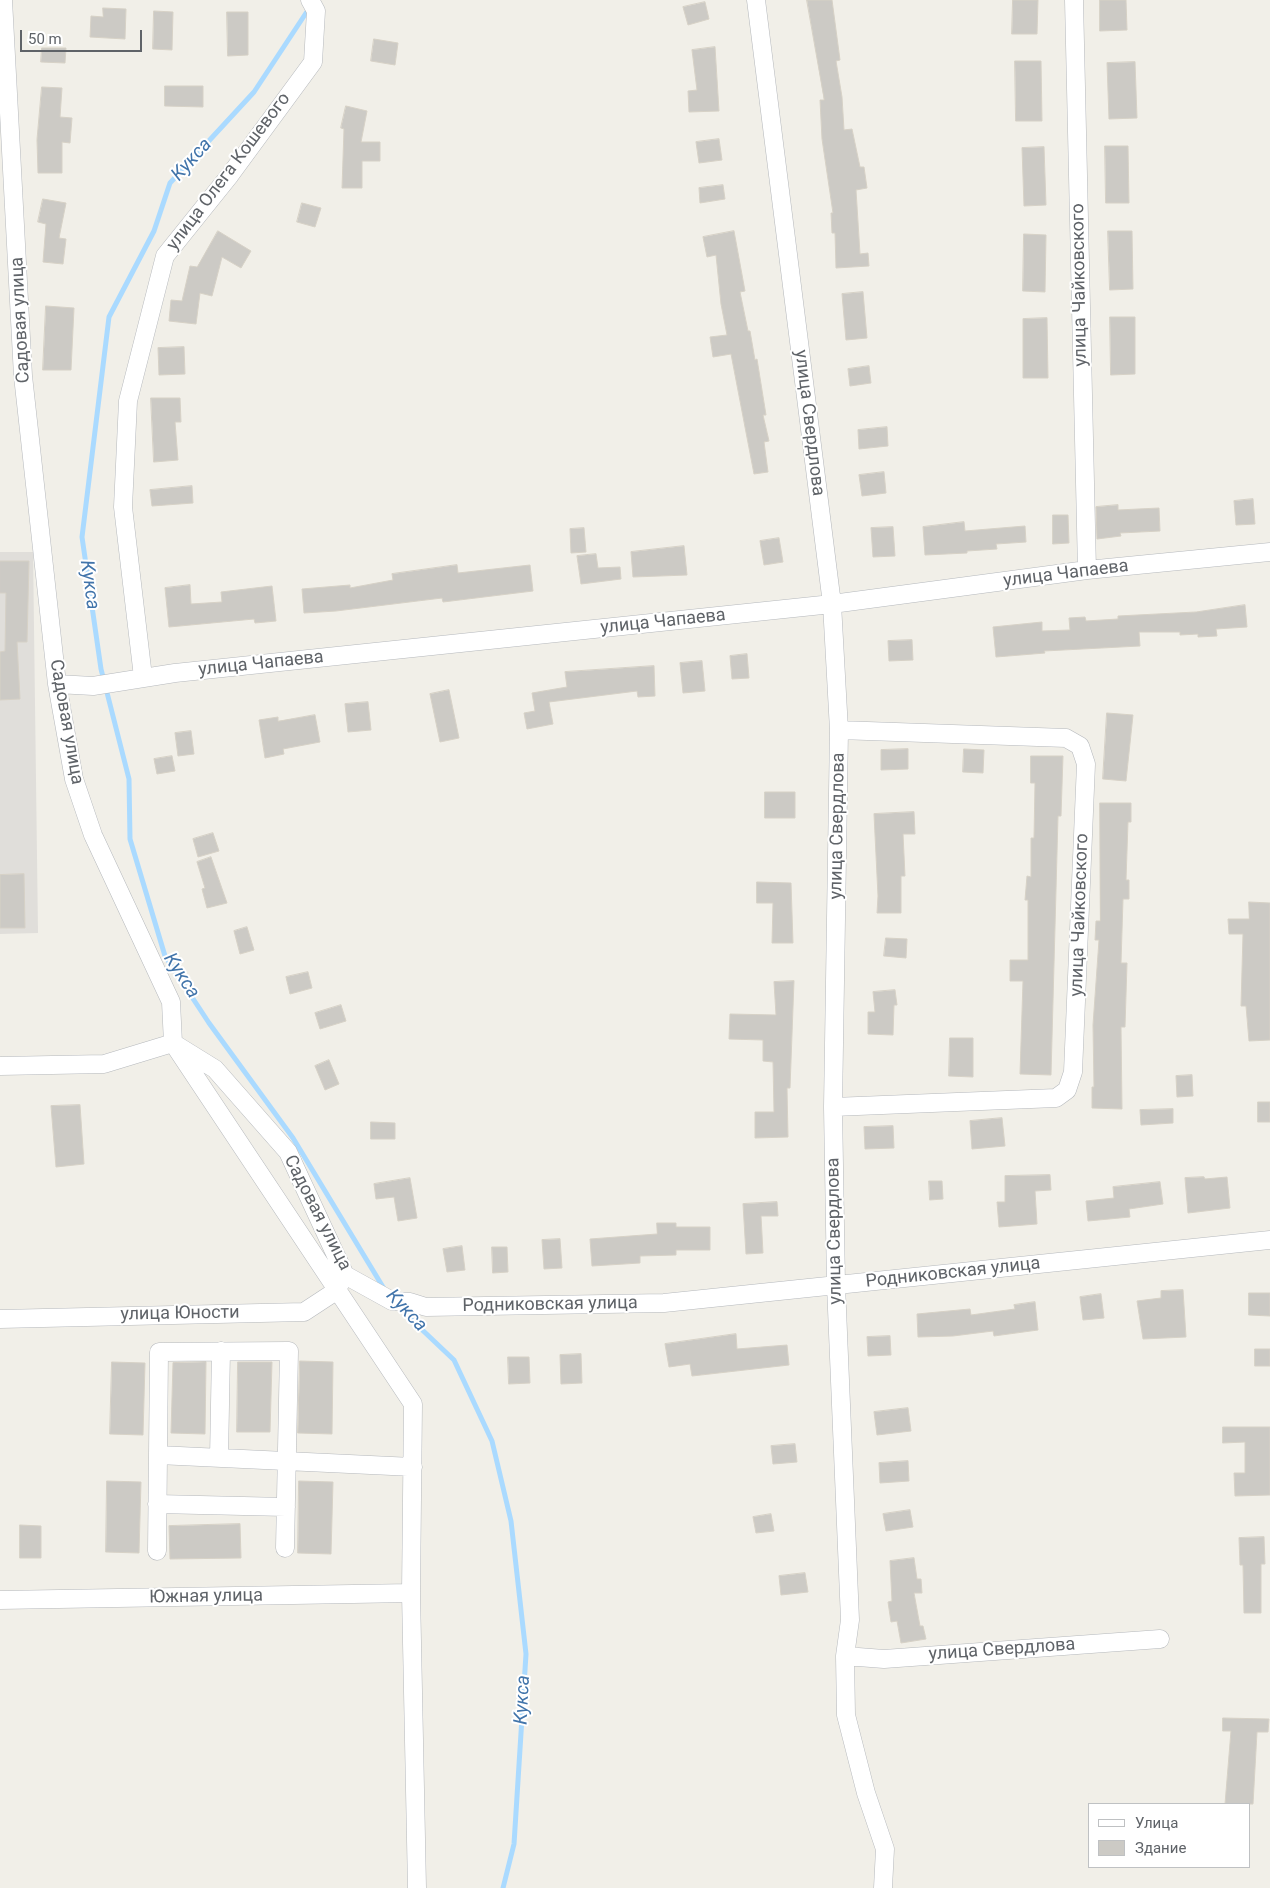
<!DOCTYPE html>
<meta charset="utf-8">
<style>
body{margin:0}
#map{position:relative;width:1270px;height:1888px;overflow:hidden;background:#f1efe8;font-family:Roboto,sans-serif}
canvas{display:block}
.legend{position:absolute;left:1088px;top:1803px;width:162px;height:65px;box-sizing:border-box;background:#fff;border:1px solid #bfc1c3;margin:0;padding:6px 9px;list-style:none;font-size:15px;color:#5f6368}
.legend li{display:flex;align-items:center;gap:10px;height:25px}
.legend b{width:25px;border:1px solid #bfc1c3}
.scale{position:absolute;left:20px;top:30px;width:122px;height:22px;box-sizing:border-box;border:2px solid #5f6368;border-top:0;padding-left:6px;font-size:15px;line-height:18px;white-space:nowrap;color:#5f6368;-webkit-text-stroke:4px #fff;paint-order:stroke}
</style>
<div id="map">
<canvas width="1270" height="1888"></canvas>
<ul class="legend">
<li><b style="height:6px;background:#fff"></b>Улица</li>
<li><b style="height:14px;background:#cccac5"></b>Здание</li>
</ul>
<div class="scale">50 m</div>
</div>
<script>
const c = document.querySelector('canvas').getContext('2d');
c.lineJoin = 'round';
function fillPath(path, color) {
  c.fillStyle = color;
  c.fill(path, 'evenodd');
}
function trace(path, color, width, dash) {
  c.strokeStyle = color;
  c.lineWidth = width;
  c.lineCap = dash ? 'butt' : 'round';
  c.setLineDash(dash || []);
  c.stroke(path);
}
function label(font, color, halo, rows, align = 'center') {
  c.font = font + ' Roboto,sans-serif';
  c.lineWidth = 4;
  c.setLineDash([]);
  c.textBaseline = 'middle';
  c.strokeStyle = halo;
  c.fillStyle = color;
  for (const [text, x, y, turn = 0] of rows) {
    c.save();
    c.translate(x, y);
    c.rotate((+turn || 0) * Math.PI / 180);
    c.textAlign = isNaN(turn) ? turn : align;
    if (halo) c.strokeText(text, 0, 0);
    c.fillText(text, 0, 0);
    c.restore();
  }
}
const industrial = new Path2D(`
 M0,552h33l5,381 -38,1z`);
const stream = new Path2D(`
 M308,10l-54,82 -84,91 -16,48 -45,86 -27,220 19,132 28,110 1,60 35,117 44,67 84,115 93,154
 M397,1306l57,54 38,81 19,80 15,133 -12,190 -11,44`);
const building = new Path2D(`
 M807,0h25l8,60 -4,1 6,36 2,33 8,-1 8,38h4l3,21 -11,2 4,64 8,-1 1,13 -33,2 -1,-35h-3l-1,-20h2l-11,-74 -2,-39h4z
 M1013,0h25l-1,34h-25z
 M1100,0h26l1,30 -27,1z
 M705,2l4,17 -21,6 -5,-18z
 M103,8l23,1 -1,30 -35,-2 1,-21 12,1z
 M154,11l19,1 -1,38 -19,-1z
 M227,12h21v43l-20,1z
 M374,39l24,4 -3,22 -24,-4z
 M715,47l4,64 -30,1 -1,-21 9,-1 -5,-40z
 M42,48h24l-1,15 -24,-1z
 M1015,61h26l1,60h-26z
 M1135,62l2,56 -28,1 -2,-56z
 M165,86h38v21l-38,-1z
 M42,87l20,1 -2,29 12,1 -2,25 -8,-1v31h-24l-1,-33z
 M346,106l21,5 -6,31h19v19h-18v27h-20l2,-59 -3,-1z
 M719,139l3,21 -23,3 -3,-21z
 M1105,146h23l1,57h-23z
 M1044,147l2,58 -22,1 -2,-58z
 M723,185l2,14 -25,4 -1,-15z
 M43,199l23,4 -7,35 7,1 -3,25 -20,-2 3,-38 -8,-2z
 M302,203l19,5 -6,19 -18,-5z
 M218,231l33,20 -10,17 -19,-11 -10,39 -12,-3 -4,31 -27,-3 2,-21 11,1 8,-35 7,1z
 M734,231l11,60 -5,1 8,39h2l5,29 2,-1 9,56h-3l6,26 -5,1 4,30 -14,2 -23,-120 -18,3 -3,-20 17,-2 -6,-31 -5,-49 -9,2 -4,-20z
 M1108,231h24l1,58 -23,1z
 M1024,234l22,1 -1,57 -22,-1z
 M863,292l4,46 -21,2 -4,-46z
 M46,306l28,2 -3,62h-28z
 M1110,317h25v57l-24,1z
 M1047,318l1,60h-25v-59z
 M184,347l1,27 -26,1 -1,-27z
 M869,366l2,17 -21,3 -2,-17z
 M151,398h29l1,24h-6l3,38 -24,2z
 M887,427l1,19 -29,3 -1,-19z
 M884,472l2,21 -24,3 -3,-21z
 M192,486l1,17 -41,3 -2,-16z
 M1253,499l2,25 -19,1 -2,-24z
 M1118,505v5l41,-2 1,23 -40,2 1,3 -24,3 -1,-32z
 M1053,515h15l1,28 -16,1z
 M964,522l1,9 60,-5 1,16 -30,2 1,5 -30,2v2l-42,2 -2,-28z
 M893,527l2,29 -22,1 -2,-29z
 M584,528l2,24 -15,1 -1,-24z
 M779,538l4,24 -19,3 -4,-24z
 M684,546l3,29 -54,2 -2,-25z
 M596,554l2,14 22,-1 1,12 -40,5 -4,-28z
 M0,561h29l-2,81h-10l3,57 -20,1v-48l5,-1 1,-58h-6z
 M457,565l1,8 72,-8 3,26 -90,11 -1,-4 -106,13 -32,2 -2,-24 48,-4v3l43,-8 -1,-6z
 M190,585l1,19 31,-2 -1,-10 51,-6 4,35 -21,2 -1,-4 -85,8 -4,-39z
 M1245,605l2,22 -31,2 1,7 -19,1v-3l-18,1v-3h-41l1,14 -96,5 1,2 -49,4 -3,-30 49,-5v9l28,-1 -1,-12 16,-1 1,4 32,-2v-3l78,-4z
 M912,640l1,20 -24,1 -1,-20z
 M747,654l2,24 -17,1 -2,-23z
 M702,661l3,30 -22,2 -3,-30z
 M654,666l1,30 -17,1 -1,-6 -88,11 4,22 -26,5 -3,-16 11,-2 -3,-18 35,-6 -2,-15z
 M449,690l10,48 -19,4 -10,-48z
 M368,702l3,28 -23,2 -3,-28z
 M1107,713l26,2 -7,66 -23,-2z
 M315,715l5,27 -37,7 1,5 -19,4 -6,-38 19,-3v4z
 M191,731l3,23 -16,2 -3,-23z
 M908,749v20l-27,1v-20z
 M964,749l20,1 -1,23 -20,-1z
 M172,756l3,15 -18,3 -3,-15z
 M1031,756h32l-2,60h-3l-7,259 -31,-1 3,-93h-13v-21h18v-60h-3l2,-24 4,1v-39h3l1,-55h-4z
 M765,792h30v26h-30z
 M1100,803h31v19h-3l-2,58h3v19h-6l-2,64h6l-2,64h-4l1,82 -30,-1v-21h2l-1,-62 6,-85h-4l1,-19h4z
 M914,812l1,22h-12l2,42h-4v37h-24l1,-17 -4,-82z
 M213,833l6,18 -21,6 -5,-18z
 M211,857l16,46 -20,5 -5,-19 3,-1 -8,-26z
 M24,874l1,54h-25v-53z
 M757,882l34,1 2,60h-21l1,-40h-16z
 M1249,902l21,1v137l-21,1 -3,-35h-5l2,-72h-14l-1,-15h21z
 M247,927l7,23 -14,4 -6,-23z
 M886,938l21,1 -1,19 -22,-2z
 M308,972l4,16 -22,6 -4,-17z
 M794,981l-4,107h-3l1,49 -33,1v-26h19l-1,-50 -10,-1v-21l-34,-1 1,-25 46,1 -2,-33z
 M895,990l2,15h-3l-1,30 -25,-1v-22h7l-2,-20z
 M341,1005l5,16 -26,8 -5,-16z
 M950,1038h23v39l-24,-1z
 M329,1060l10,24 -14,6 -10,-24z
 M1192,1075l1,21 -16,1 -1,-21z
 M1258,1102h12v20h-12z
 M80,1105l4,59 -28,3 -5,-61z
 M1173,1109v14l-32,2 -1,-15z
 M1002,1118l3,28 -33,3 -2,-28z
 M371,1122l24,1v16h-24z
 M893,1126l1,22 -29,1 -1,-22z
 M1050,1175l1,15 -16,1 2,33 -38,3 -2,-25h8v-26z
 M1204,1177l1,2 22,-2 3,31 -42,5 -3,-35z
 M410,1178l7,40 -19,3 -4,-24 -18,2 -2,-15z
 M929,1181h13l1,18 -13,1z
 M1160,1182l3,22 -34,5 1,8 -42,4 -2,-20 28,-3 -1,-11z
 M777,1202l1,14h-17l2,37 -17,1 -3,-50z
 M657,1223h19v4h34v23h-34v5l-36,1v7l-48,3 -2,-27 67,-5z
 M560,1239l2,29 -18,1 -2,-29z
 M462,1246l3,24 -18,2 -4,-23z
 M492,1247h15l1,25 -15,1z
 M1183,1290l3,47 -43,2 -6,-38 24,-3v-7z
 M1249,1293h21v23l-21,-1z
 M1101,1294l3,24 -21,2 -3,-23z
 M1035,1302l3,28 -44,6 -1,-5 -40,5 -35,1 -1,-23 53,-5 1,6 44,-6 -1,-4z
 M736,1334l1,15 50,-4 2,20 -97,11 -2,-12 -21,3 -4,-23z
 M890,1336l1,19 -23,1 -1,-19z
 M1255,1349h15v17h-15z
 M581,1354l1,29 -21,1 -1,-29z
 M508,1357h21l1,26 -21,1z
 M300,1361l33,1 -1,72 -34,-1z
 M112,1362l33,1 -2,72 -33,-1z
 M206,1362l-1,72 -34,-1 2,-70z
 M238,1362h34l-2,70h-33z
 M908,1408l3,23 -34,4 -3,-23z
 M1223,1427h47v68l-35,1 -1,-23h11v-31l-22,1z
 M795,1444l2,18 -24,2 -2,-18z
 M908,1461l1,20 -29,2 -1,-20z
 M107,1481l34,1 -2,71 -33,-1z
 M299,1481l34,1 -2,72 -33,-1z
 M910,1510l3,17 -27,4 -3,-17z
 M771,1514l3,17 -18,2 -3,-16z
 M240,1524l1,34 -71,1 -1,-33z
 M20,1525l21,1v32h-21z
 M1264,1537l1,27h-4v49h-17l-1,-48h-3l-1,-27z
 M914,1558l3,21h4l1,14h-8l6,33h3l3,13 -25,4 -4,-22 -6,1 -3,-20 4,-1 -2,-40z
 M805,1573l3,19 -27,3 -2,-19z
 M1223,1718l46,1 -1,13h-11l-4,72h-28l6,-73h-8z`);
const minor = new Path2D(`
 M3,0l20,376 34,308 17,95 19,56 78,167 2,41 42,26 73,83 57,123 47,26 18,1 16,5 238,-4 606,-63
 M756,0l76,604 7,126 -6,377 3,178 14,335 -5,36 1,59 20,78 19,56 -2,39
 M1074,0l13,570
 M143,677l-20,-170 5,-106 37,-145 65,-81 83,-113 3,-51 -6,-11
 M57,684l36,2 82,-13 657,-69 255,-34 183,-18
 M0,1066l104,-2 69,-21 240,361 -2,189 6,295
 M833,1107l223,-9 11,-8 6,-18 13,-308 -6,-18 -14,-8 -227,-8
 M0,1319l304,-7 32,-21 5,-9
 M219,1458l2,-107
 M157,1504l129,3
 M285,1548l4,-197 -130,1 -1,103 255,12
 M157,1551l1,-96
 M0,1600l411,-7
 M845,1656l39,3 276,-20`);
const streetNames = [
 ["улица Олега Кошевого",229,172,-53],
 ["улица Чайковского",1080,285,-91],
 ["Садовая улица",21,320,-93],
 ["улица Свердлова",809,423,83],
 ["улица Чапаева",1066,574,-7],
 ["улица Чапаева",663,622,-6],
 ["улица Чапаева",261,664,-6],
 ["Садовая улица",66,722,80],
 ["улица Свердлова",838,826,-89],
 ["улица Чайковского",1080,915,-88],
 ["Садовая улица",317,1213,63],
 ["улица Свердлова",835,1231,-91],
 ["Родниковская улица",953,1273,-6],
 ["Родниковская улица",550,1305,-1],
 ["улица Юности",180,1314,-1],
 ["Южная улица",206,1597,-1],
 ["улица Свердлова",1002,1650,-4]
];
const waterNames = [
 ["Кукса",192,160,-48],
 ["Кукса",89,585,82],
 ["Кукса",181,976,57],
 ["Кукса",406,1311,47],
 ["Кукса",523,1700,-87]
];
fillPath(industrial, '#e0deda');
trace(stream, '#aadaff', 5);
fillPath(building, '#cccac5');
trace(building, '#d6d1c6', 1);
trace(minor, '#b5b8bc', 19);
trace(minor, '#fff', 18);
label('18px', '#5f6368', '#fff', streetNames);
label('italic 19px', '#4174aa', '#fff', waterNames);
</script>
